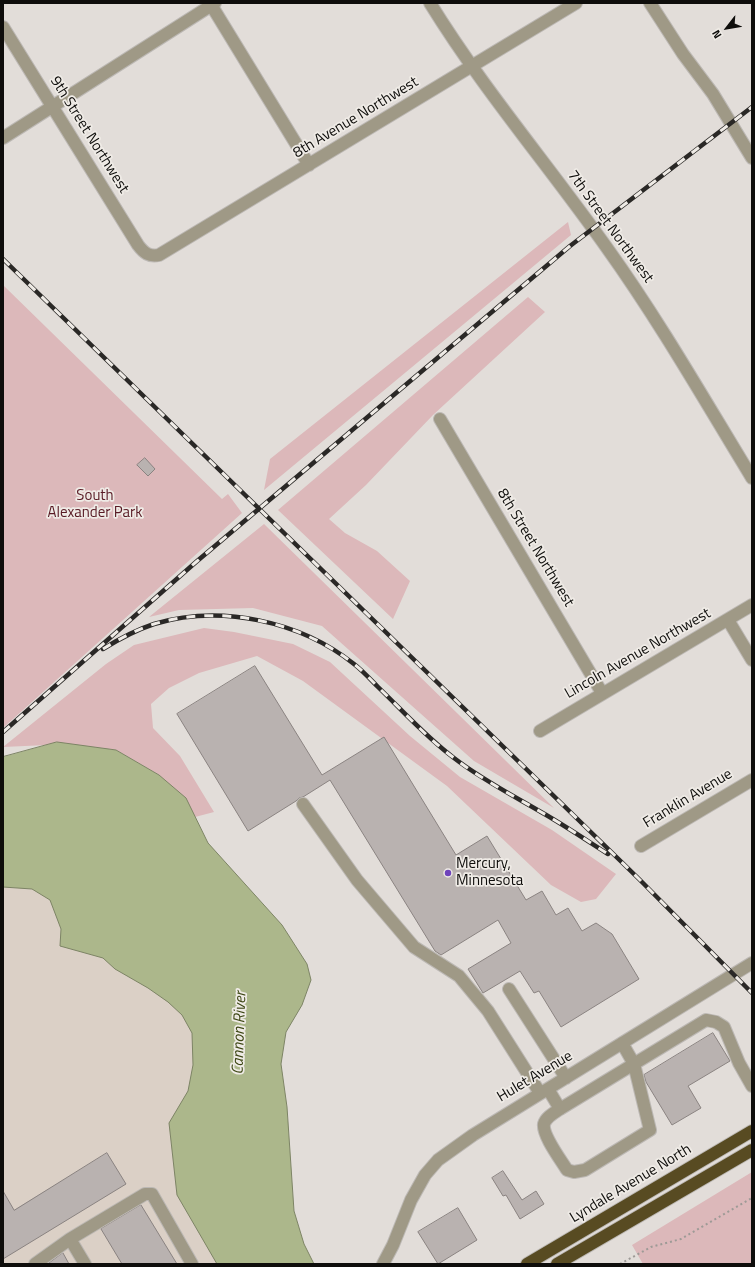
<!DOCTYPE html>
<style>
body{margin:0}
#map{position:relative;width:755px;height:1267px;overflow:hidden;background:#e2ddd9;font-family:"Titillium Web",sans-serif}
canvas{display:block}
.frame{position:absolute;inset:0;border:4px solid #0e0d0b;pointer-events:none}
.north{position:absolute;left:707px;top:8px;width:40px;height:40px;-webkit-text-stroke:3px #efebe6;paint-order:stroke;rotate:239deg;font-size:11px;font-weight:700;line-height:16px;text-align:center;color:#0e0d0b}
.north::after{content:'';display:block;margin:auto;width:14px;height:18px;background:#0e0d0b;clip-path:polygon(50% 0,100% 100%,50% 72%,0 100%)}
</style>
<div id="map">
<canvas width="755" height="1267"></canvas>
<div class="frame"></div>
<div class="north">N</div>
</div>
<script>
const c = document.querySelector('canvas').getContext('2d');
c.lineJoin = 'round';
function fillPath(path, color) {
  c.fillStyle = color;
  c.fill(path, 'evenodd');
}
function trace(path, color, width, dash) {
  c.strokeStyle = color;
  c.lineWidth = width;
  c.lineCap = dash ? 'butt' : 'round';
  c.setLineDash(dash || []);
  c.stroke(path);
}
function label(font, color, halo, rows, align = 'center') {
  c.font = font + ' "Titillium Web",sans-serif';
  c.lineWidth = 3.5;
  c.setLineDash([]);
  c.textBaseline = 'middle';
  c.strokeStyle = halo;
  c.fillStyle = color;
  for (const [text, x, y, turn = 0] of rows) {
    c.save();
    c.translate(x, y);
    c.rotate((+turn || 0) * Math.PI / 180);
    c.textAlign = isNaN(turn) ? turn : align;
    if (halo) c.strokeText(text, 0, 0);
    c.fillText(text, 0, 0);
    c.restore();
  }
}
const built = new Path2D(`
 M3,797l187,148 69,319h-256z`);
const green = new Path2D(`
 M568,222l3,13 -307,255 6,-31z
 M3,285l219,214 6,-5 14,19 -239,215z
 M528,297l17,15 -112,103 -67,70 -37,34 16,14 32,18 33,30 -17,38 -115,-109z
 M264,524l290,284 -80,-47 -152,-135 -69,-18 -74,2 -30,7z
 M204,628l30,4 59,12 37,18 80,74 50,41 92,53 64,44 -20,25 -15,3 -30,-17 -104,-99 -144,-105 -46,-25 -58,17 -30,15 -18,16 2,24 27,28 34,56 -19,5 -36,-42 -43,-25 -69,-5 -44,2 103,-83 28,-19z
 M752,1172v92h-109l-11,-19z`);
const water = new Path2D(`
 M57,742l59,8 43,25 27,23 22,45 74,82 25,39 4,16 -9,25 -16,27 -5,32 6,43 7,104 10,33 10,20h-97l-40,-69 -8,-72 19,-32 5,-26 -1,-32 -10,-18 -14,-13 -20,-14 -33,-19 -12,-11 -43,-12 1,-17 -11,-29 -18,-11 -29,-2v-130z`);
const building = new Path2D(`
 M145,458l10,11 -7,7 -11,-11z
 M255,666l67,109 62,-38 72,118 31,-19 39,64 16,-9 14,24 12,-7 14,23 14,-8 16,11 27,45 -78,48 -22,-36 -5,2 -14,-22 -37,22 -15,-24 43,-26 -13,-23 -57,35 -6,-4 -105,-171 -27,17 -4,1 -3,3 -48,30 -71,-117z
 M713,1033l17,28 -42,25 13,22 -29,17 -26,-43 -2,-7z
 M107,1153l19,31 -123,75v-68l11,19z
 M503,1171l19,29 14,-9 8,13 -24,15 -14,-24 -3,1 -11,-18z
 M141,1205l36,59h-55l-21,-35z
 M458,1208l19,32 -39,24 -20,-32z
 M63,1253l6,11h-21z`);
const path = new Path2D(`
 M620,1264l31,-17 30,-8 71,-41`);
const minor = new Path2D(`
 M210,3l99,162
 M430,3c53,86 119,163 177,245 53,74 98,153 145,230
 M650,3l33,51 30,40 39,64
 M3,27l135,218c6,8 11,12 21,10l417,-252
 M3,138l212,-135
 M440,419l162,274
 M728,620l24,40
 M540,731l212,-126
 M303,804l54,76 57,67 45,29 29,35 52,82
 M641,846l111,-66
 M509,989l57,89
 M622,1043l12,21 16,66 -65,40 -11,2 -7,-2c-6,-10 -25,-35 -23,-46 2,-7 10,-11 16,-15l146,-89 10,2 8,5 15,36 13,23
 M548,1089l12,20
 M70,1239l75,-45h7l40,70
 M35,1264l35,-25 15,25
 M383,1264l10,-19 18,-45 14,-25 13,-15 35,-25 279,-172`);
const highway = new Path2D(`
 M527,1264l225,-133
 M557,1264l195,-114`);
const rail = new Path2D(`
 M3,259l636,620 113,114
 M103,649c16,-10 33,-19 51,-25 67,-20 146,-3 200,40 9,7 17,16 24,23 25,24 48,50 76,71 27,21 58,37 87,54 23,13 45,28 67,42
 M3,732l193,-170 374,-316 182,-139`);
const markers = [
 [448,873,4,"#6e43bb"]
];
const streetNames = [
 ["8th Avenue Northwest",356,118,-31],
 ["9th Street Northwest",89,135,58],
 ["7th Street Northwest",610,227,54],
 ["8th Street Northwest",535,548,59],
 ["Lincoln Avenue Northwest",638,654,-30],
 ["Franklin Avenue",688,799,-31],
 ["Hulet Avenue",535,1077,-31],
 ["Lyndale Avenue North",631,1184,-31]
];
const parkNames = [
 ["South",95,496],
 ["Alexander Park",95,513]
];
const poiNames = [
 ["Mercury,",456,864],
 ["Minnesota",456,881]
];
const waterNames = [
 ["Cannon River",240,1033,-88]
];
fillPath(built, '#dbd0c6');
fillPath(green, '#dcb8ba');
fillPath(water, '#acb78b');
trace(water, '#7d8465', 1);
fillPath(building, '#b9b2b0');
trace(building, '#8a8381', 1);
trace(minor, '#bcb8b4', 14);
trace(highway, '#bcb8b4', 14);
trace(path, '#9d9a96', 2, [2, 3]);
trace(minor, '#9f9986', 12);
trace(highway, '#584b22', 12);
trace(rail, '#2a2826', 4.5);
trace(rail, '#efebe6', 3, [9]);
for (const [x, y, r, color] of markers) {
  const dot = new Path2D();
  dot.arc(x, y, r, 0, 2 * Math.PI);
  c.fillStyle = color;
  c.fill(dot);
  trace(dot, '#efebe6', 1.5);
}
label('15px', '#0e0d0b', '#efebe6', streetNames);
label('15px', '#581a24', '#efebe6', parkNames);
label('15px', '#0e0d0b', '#efebe6', poiNames, 'left');
label('italic 16px', '#3b4512', '#efebe6', waterNames);
</script>
